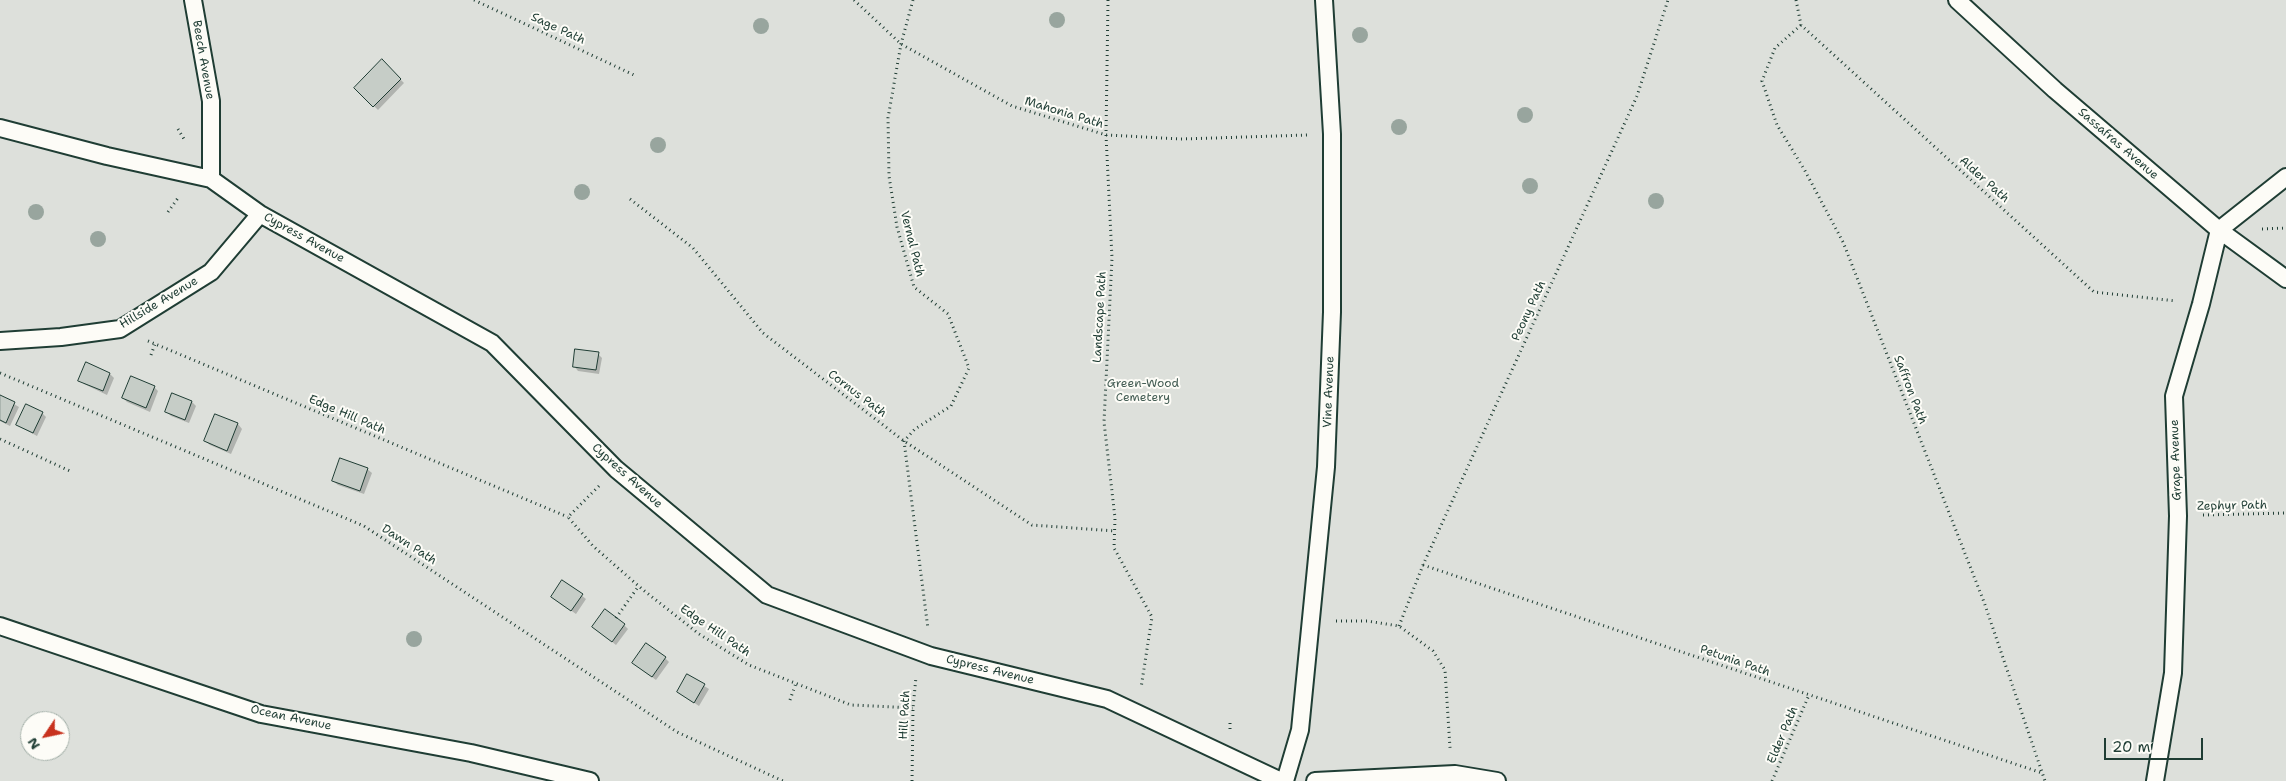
<!DOCTYPE html>
<style>
body{margin:0}
#map{position:relative;width:2286px;height:781px;overflow:hidden;background:#fdfcf7;font-family:"Shantell Sans",sans-serif}
canvas{display:block}
.north{position:absolute;left:20px;top:711px;width:50px;height:50px;box-sizing:border-box;background:#fdfcf7;border:1px solid #a4b0a9;border-radius:50%;rotate:236deg;font-size:14px;font-weight:700;line-height:20px;text-align:center;color:#1f3d34}
.north::after{content:'';display:block;margin:auto;width:18px;height:22px;background:#c8321e;clip-path:polygon(50% 0,100% 100%,50% 72%,0 100%)}
.scale{position:absolute;left:2104px;top:738px;width:99px;height:22px;box-sizing:border-box;border:2px solid #1f3d34;border-top:0;padding-left:6px;font-size:15px;line-height:18px;white-space:nowrap;color:#1f3d34;-webkit-text-stroke:4px #fdfcf7;paint-order:stroke}
</style>
<div id="map">
<canvas width="2286" height="781"></canvas>
<div class="north">N</div>
<div class="scale">20 m</div>
</div>
<script>
const c = document.querySelector('canvas').getContext('2d');
c.lineJoin = 'round';
function fillPath(path, color) {
  c.fillStyle = color;
  c.fill(path, 'evenodd');
}
function trace(path, color, width, dash) {
  c.strokeStyle = color;
  c.lineWidth = width;
  c.lineCap = dash ? 'butt' : 'round';
  c.setLineDash(dash || []);
  c.stroke(path);
}
function label(font, color, halo, rows, align = 'center') {
  c.font = font + ' "Shantell Sans",sans-serif';
  c.lineWidth = 4;
  c.setLineDash([]);
  c.textBaseline = 'middle';
  c.strokeStyle = halo;
  c.fillStyle = color;
  for (const [text, x, y, turn = 0] of rows) {
    c.save();
    c.translate(x, y);
    c.rotate((+turn || 0) * Math.PI / 180);
    c.textAlign = isNaN(turn) ? turn : align;
    if (halo) c.strokeText(text, 0, 0);
    c.fillText(text, 0, 0);
    c.restore();
  }
}
const green = new Path2D(`
 M0,0h2286v781h-2286zM30,721h30v30h-30z`);
const shadow = new Path2D(`
 M382,61l22,22 -26,27 -22,-22z
 M598,354l4,4 -3,16 -21,-3 -4,-5z
 M86,364l24,10 4,4 -7,17 -23,-11 -4,-4z
 M154,387l4,4 -8,21 -23,-10 -4,-4z
 M0,396l19,11 -9,19 -10,-5z
 M192,402l4,4 -7,17 -18,-7 -4,-4z
 M42,413l4,4 -9,19 -20,-11z
 M216,416l22,8 4,5 -11,25 -21,-9 -5,-4z
 M367,469l5,4 -8,21 -26,-9 -5,-4z
 M563,581l23,18 -10,15 -20,-14z
 M624,625l4,4 -12,16 -22,-18z
 M665,658l4,4 -13,18 -23,-17z
 M688,676l21,13 -10,17 -21,-14z`);
const building = new Path2D(`
 M382,59l19,20 -28,28 -19,-19z
 M575,349l24,3 -3,18 -23,-3z
 M86,362l24,11 -7,18 -25,-10z
 M131,376l24,10 -9,22 -24,-10z
 M172,393l20,8 -7,19 -20,-8z
 M0,395l15,7 -9,21 -6,-3z
 M26,404l17,8 -10,21 -17,-8z
 M215,414l23,9 -11,28 -23,-10z
 M340,458l28,10 -8,23 -28,-10z
 M562,580l21,14 -12,17 -20,-14z
 M605,609l20,15 -13,18 -20,-15z
 M646,643l20,14 -14,20 -20,-14z
 M687,674l18,10 -11,19 -17,-11z`);
const path = new Path2D(`
 M474,0l160,75
 M854,0l47,44 111,62 94,29 76,4 125,-4
 M913,0l-12,44 -13,74 1,58 8,51 17,60 34,27 21,54 -18,38 -36,23 -11,12 24,188
 M1108,0l-2,135 6,123 -8,164 11,96 -1,30 38,69 -11,71
 M1796,0l5,25 293,267 82,9
 M1801,25l-26,23 -13,33 15,44 27,44 39,73 141,360 61,179
 M178,129l6,10
 M630,199l63,49 70,85 141,108 128,84 83,6
 M168,212l10,-14
 M2262,229l24,-1
 M148,341l420,176
 M151,355l4,-11
 M0,373l364,153 313,206 106,49
 M0,439l70,32
 M599,486l-31,31 25,29 49,43 57,45 50,31 102,40 62,3
 M2203,515l83,-2
 M1423,565l619,208
 M616,618l22,-31
 M1336,621h31l32,5 34,25 12,19 5,78
 M1399,626l24,-61 214,-469 31,-96
 M790,700l6,-17
 M1230,729v-10
 M912,781l1,-73 3,-31
 M1772,781l37,-86`);
const service = new Path2D(`
 M193,0l18,101v78
 M1957,0l98,90 164,140 67,49
 M0,128l107,28 104,23 49,35 232,129 124,126 151,126 164,61 176,43 174,82
 M0,341l61,-4 59,-8 91,-57 49,-58
 M0,626l261,88 210,39 119,28
 M1285,781l15,-51 26,-263 6,-155v-178l-8,-134
 M1315,781l140,-7 42,7
 M2155,781l18,-108 5,-157 -4,-120 27,-92 18,-74 67,-53`);
const trees = [
 [1057,20],
 [761,26],
 [1360,35],
 [1525,115],
 [1399,127],
 [658,145],
 [1530,186],
 [582,192],
 [1656,201],
 [36,212],
 [98,239],
 [414,639]
];
const streetNames = [
 ["Sage Path",558,29,25],
 ["Beech Avenue",203,60,80],
 ["Mahonia Path",1064,113,17],
 ["Sassafras Avenue",2118,144,41],
 ["Alder Path",1984,180,42],
 ["Cypress Avenue",304,238,29],
 ["Vernal Path",912,244,76],
 ["Hillside Avenue",159,303,-31],
 ["Peony Path",1529,311,-65],
 ["Landscape Path",1100,317,-87],
 ["Saffron Path",1910,390,69],
 ["Vine Avenue",1329,392,-88],
 ["Cornus Path",857,394,37],
 ["Edge Hill Path",347,415,23],
 ["Grape Avenue",2176,460,-92],
 ["Cypress Avenue",627,476,42],
 ["Zephyr Path",2232,506,-1],
 ["Dawn Path",409,545,33],
 ["Edge Hill Path",715,631,34],
 ["Petunia Path",1735,661,19],
 ["Cypress Avenue",990,670,14],
 ["Hill Path",905,715,-87],
 ["Ocean Avenue",291,718,12],
 ["Elder Path",1783,735,-67]
];
const parkNames = [
 ["Green-Wood",1143,384],
 ["Cemetery",1143,398]
];
fillPath(green, '#dde0db');
fillPath(shadow, '#0003');
fillPath(building, '#c6cdc7');
trace(building, '#1f3d34', 1);
trace(service, '#1f3d34', 20);
trace(path, '#1f3d34', 3, [1, 4]);
trace(service, '#fdfcf7', 16);
c.fillStyle = '#98a59e';
for (const [x, y] of trees) {
  c.beginPath();
  c.arc(x, y, 8, 0, 2 * Math.PI);
  c.fill();
}
label('12px', '#1f3d34', '#fdfcf7', streetNames);
label('12px', '#455e55', '#fdfcf7', parkNames);
</script>
